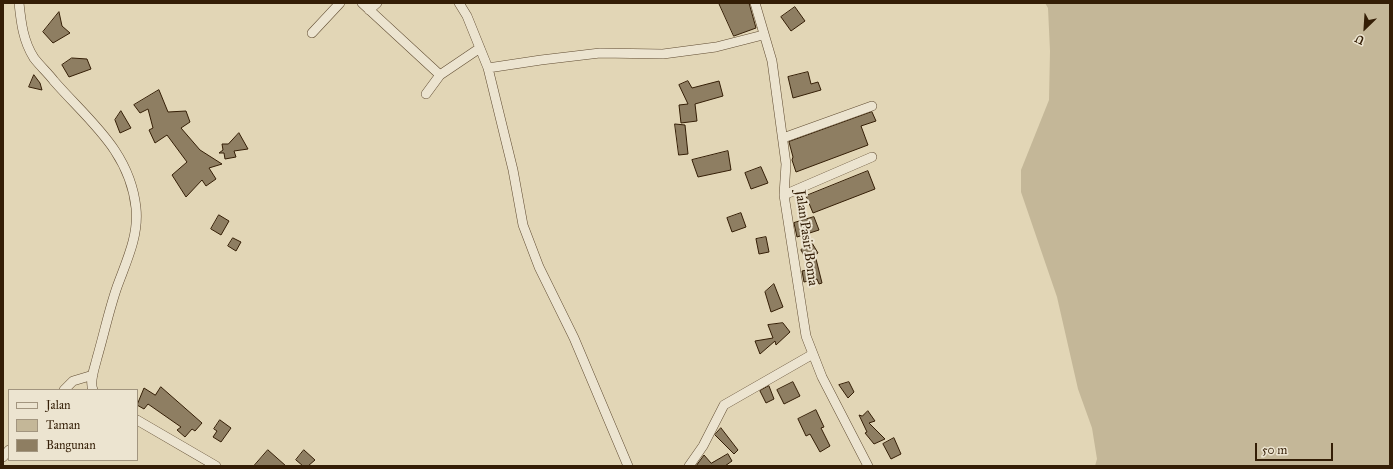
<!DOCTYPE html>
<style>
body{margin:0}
#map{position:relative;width:1393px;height:469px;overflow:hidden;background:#e2d6b6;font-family:"IM FELL Great Primer",serif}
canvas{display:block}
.frame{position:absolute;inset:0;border:4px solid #341e06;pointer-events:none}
.legend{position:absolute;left:8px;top:389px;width:130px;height:72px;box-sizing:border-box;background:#ece4d0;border:1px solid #a2957f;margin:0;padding:5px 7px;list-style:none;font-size:12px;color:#341e06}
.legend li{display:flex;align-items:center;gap:8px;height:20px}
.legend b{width:20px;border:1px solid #a2957f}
.north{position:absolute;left:1345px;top:8px;width:40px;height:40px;-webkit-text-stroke:3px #ece4d0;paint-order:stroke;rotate:205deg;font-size:11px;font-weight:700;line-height:16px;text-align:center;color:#341e06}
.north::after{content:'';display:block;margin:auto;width:14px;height:18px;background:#341e06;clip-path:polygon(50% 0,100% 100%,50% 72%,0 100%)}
.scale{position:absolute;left:1255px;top:443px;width:78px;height:18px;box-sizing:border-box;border:2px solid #341e06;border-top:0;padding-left:5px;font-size:12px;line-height:14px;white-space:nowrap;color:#341e06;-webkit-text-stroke:3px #ece4d0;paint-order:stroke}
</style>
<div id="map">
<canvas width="1393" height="469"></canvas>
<div class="frame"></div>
<ul class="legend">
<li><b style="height:5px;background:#ece4d0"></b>Jalan</li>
<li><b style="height:11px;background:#c4b798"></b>Taman</li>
<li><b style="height:11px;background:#8e7e62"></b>Bangunan</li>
</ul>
<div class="north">U</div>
<div class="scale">50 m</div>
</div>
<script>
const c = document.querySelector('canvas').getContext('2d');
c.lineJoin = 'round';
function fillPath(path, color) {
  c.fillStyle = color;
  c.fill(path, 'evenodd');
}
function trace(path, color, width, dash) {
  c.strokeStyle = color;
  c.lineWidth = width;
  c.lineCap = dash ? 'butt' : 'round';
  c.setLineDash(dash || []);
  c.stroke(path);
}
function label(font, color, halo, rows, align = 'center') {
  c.font = font + ' "IM FELL Great Primer",serif';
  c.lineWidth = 4;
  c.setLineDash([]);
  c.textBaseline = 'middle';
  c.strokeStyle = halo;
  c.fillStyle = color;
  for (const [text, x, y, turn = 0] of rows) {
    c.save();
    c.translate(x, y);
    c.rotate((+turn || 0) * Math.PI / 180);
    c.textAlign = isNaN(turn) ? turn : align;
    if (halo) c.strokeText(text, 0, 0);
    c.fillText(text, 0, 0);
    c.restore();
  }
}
const green = new Path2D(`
 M1045,3h343l2,3v460h-295l2,-7 -5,-31 -14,-39 -21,-92 -36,-105v-22l28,-70 1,-49 -2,-43z`);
const building = new Path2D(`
 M719,3h30l7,25 -22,8z
 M795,7l10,14 -14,10 -10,-14z
 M59,12l3,14 8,7 -17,10 -10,-11z
 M72,58l15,1 4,10 -22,8 -7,-12z
 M808,72l3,12 7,-2 3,8 -28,8 -5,-21z
 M34,75l6,8 2,7 -13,-3z
 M688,81l4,7 27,-7 4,15 -28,8 2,17 -16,2 -2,-18 9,-1 -9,-19z
 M159,90l9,22 18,-1 4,11 -9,6 19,22 22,14 -13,4 7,11 -10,7 -4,-6 -16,17 -14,-22 15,-13 -20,-27 -12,8 -6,-13 4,-2 -5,-19 -8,4 -6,-8z
 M121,111l10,17 -11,5 -5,-13z
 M872,112l4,9 -15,5 7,19 -72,27 -4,-12 1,-3 -4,-15z
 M675,124l10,1 3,29 -9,1z
 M239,133l9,16 -14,2 2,6 -11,2 -1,-6h-5l4,-3 -1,-6h6z
 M728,151l3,19 -33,7 -6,-17z
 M761,167l7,16 -17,6 -6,-16z
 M868,171l7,18 -62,24 -7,-17z
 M741,213l5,14 -14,5 -5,-14z
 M219,215l10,6 -8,14 -10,-6z
 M814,217l5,13 -22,7 -3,-14z
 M766,237l3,15 -10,2 -3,-15z
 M233,238l8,4 -5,9 -8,-5z
 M812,243l6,10 -3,2 7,28 -3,1 -2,-5 -13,3 -2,-11 9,-2 -10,-19z
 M774,284l9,23 -12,5 -6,-20z
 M783,323l7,9 -14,13 -1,-4 -15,13 -5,-13 18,-3 -5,-13z
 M793,382l7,14 -16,8 -7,-14z
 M849,382l5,10 -6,6 -9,-13z
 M769,386l5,13 -8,4 -6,-12z
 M161,387l41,36 -7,8 -3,-2 -7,8 -8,-7 4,-3 -33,-23 -4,5 -7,-4 7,-17 11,7z
 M816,410l8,17 -3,1 9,18 -10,6 -10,-18 -4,2 -8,-17z
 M868,411l7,10 -6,2 16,16 -11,5 -9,-11 2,-1 -8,-17 3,1z
 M220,420l11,8 -10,14 -8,-5 4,-6 -3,-2z
 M721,428l17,22 -4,4 -19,-19z
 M894,438l7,16 -10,5 -8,-15z
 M268,450l18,16h-32z
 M304,450l11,10 -7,6h-5l-7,-6z
 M728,454l4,7 -7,5h-29l8,-11 7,8z`);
const minor = new Path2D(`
 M19,3c2,19 4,38 15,55 6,8 14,15 20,23 35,40 76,70 82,127 3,28 -10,54 -19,79 -8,23 -13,47 -20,71 -2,9 -8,23 -4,32
 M362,3l78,72
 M459,3l8,13 21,52 25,102 10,55 16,42 35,71 54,128
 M755,3l17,58 14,103 -2,31 22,141 16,41 46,89
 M369,10l8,-7
 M312,33l28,-30
 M488,68l53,-8 59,-7 63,1 53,-7 47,-12
 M426,94l14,-19 40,-27
 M783,138l89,-32
 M784,195l88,-38
 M64,390l9,-9 20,-6
 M137,420l79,46
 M3,457l6,-7
 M689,466l14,-20 21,-41 89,-51`);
const streetNames = [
 ["Jalan Pasir Boma",806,238,82]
];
fillPath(green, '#c4b798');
fillPath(building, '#8e7e62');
trace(building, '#341e06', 1);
trace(minor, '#604c32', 10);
trace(minor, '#ece4d0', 9);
label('14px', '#341e06', '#ece4d0', streetNames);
</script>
